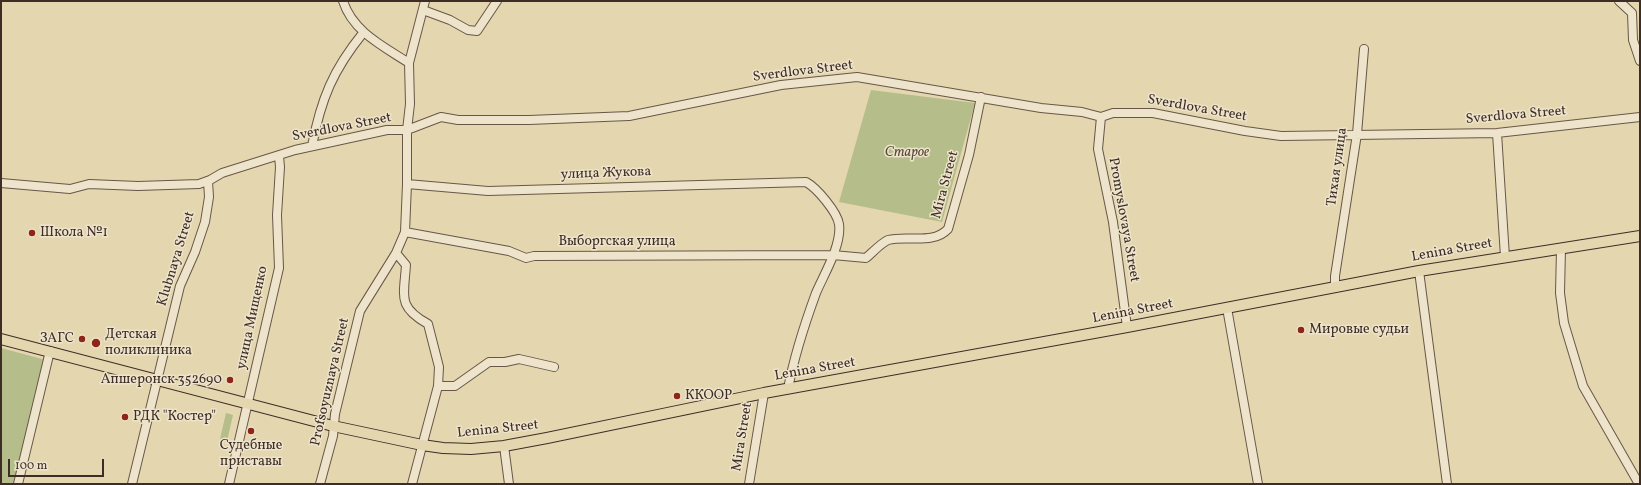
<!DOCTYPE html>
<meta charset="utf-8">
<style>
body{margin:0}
#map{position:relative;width:1641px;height:485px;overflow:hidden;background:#e4d6af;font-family:Vollkorn,serif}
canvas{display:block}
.frame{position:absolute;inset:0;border:2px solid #3e2d26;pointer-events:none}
.scale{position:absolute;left:8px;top:459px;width:96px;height:18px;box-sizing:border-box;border:2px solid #3e2d26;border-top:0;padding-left:5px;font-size:12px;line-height:14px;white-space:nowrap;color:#3e2d26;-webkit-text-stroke:3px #ede4cb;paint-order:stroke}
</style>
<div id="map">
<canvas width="1641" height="485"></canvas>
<div class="frame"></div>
<div class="scale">100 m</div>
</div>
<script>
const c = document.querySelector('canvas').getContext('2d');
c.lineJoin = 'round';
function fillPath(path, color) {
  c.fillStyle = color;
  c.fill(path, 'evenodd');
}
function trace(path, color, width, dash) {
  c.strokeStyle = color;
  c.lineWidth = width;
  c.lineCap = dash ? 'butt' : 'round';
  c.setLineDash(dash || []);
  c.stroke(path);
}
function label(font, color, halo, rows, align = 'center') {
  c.font = font + ' Vollkorn,serif';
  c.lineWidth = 3;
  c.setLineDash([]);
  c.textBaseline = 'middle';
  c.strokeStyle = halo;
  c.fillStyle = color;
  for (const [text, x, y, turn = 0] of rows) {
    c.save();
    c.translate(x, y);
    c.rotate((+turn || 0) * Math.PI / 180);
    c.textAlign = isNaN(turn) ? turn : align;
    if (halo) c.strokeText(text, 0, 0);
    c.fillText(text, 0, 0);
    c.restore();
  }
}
const green = new Path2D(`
 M871,90l104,13 -33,119 -103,-20z
 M1,348l45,12 -31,124h-14z
 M226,413l7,2 -6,26 -7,-2z`);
const minor = new Path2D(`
 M343,1c10,31 40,45 66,62
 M1619,1l13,12 1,27 7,21
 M423,10l27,10 18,10 9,1 20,-30
 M1101,117l-3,32 15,73 14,105
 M1497,133l8,124
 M312,146c9,-47 21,-76 51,-113
 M1,183l69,6 19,-5 49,2 61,-2 11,-4 12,-7 73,-23 92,-20h20l34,-13 17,3h71l100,-4 152,-31 76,-8 184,31 41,4 19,5 12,-4h40l92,18 36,5 216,-3 143,-16
 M407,184l81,7 318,-9c11,6 31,30 33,42 3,21 -15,50 -23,69 -11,30 -22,64 -28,96
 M405,232l104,19 17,7 8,-2 299,-1 33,3c6,-5 15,-15 22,-18 20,-5 45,5 60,-11l21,-74 12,-58
 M1561,249l-1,44 4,30 19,63 56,98
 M396,253l10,12c-2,31 -9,42 22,59l11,43 -1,19 -26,98
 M1419,271l28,213
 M1335,288v-12l22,-142 7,-85
 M1227,308l31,176
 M438,386h17l34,-24h16l14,-3 35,8
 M504,446l5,38
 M18,484l32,-133
 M132,484l48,-198 15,-34 10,-30 4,-25 -1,-16
 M229,484l50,-216 -2,-53 3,-48 -1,-11
 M320,484l13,-48 2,-22 25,-103 36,-58 9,-21 2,-48v-54l3,-26 -1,-41 16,-62
 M749,484l15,-91`);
const major = new Path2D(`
 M1,339l332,87 89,19 21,3 28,1 33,-3 43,-8 217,-45 363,-66 292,-56 221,-35`);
const markers = [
 [32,233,4,"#8f2418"],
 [1301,330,4,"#8f2418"],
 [82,339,4,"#8f2418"],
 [96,343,5,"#8f2418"],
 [230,380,4,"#8f2418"],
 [677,396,4,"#8f2418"],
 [125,417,4,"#8f2418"],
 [251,431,4,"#8f2418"]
];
const streetNames = [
 ["Sverdlova Street",803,72,-7],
 ["Sverdlova Street",1197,109,10],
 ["Sverdlova Street",1516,116,-5],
 ["Sverdlova Street",342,128,-11],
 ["Тихая улица",1338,167,-82],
 ["улица Жукова",606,174,-2],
 ["Mira Street",946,185,-75],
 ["Promyslovaya Street",1123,220,80],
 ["Выборгская улица",617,242],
 ["Lenina Street",1452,251,-10],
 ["Klubnaya Street",177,259,-73],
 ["Lenina Street",1133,312,-11],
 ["улица Мищенко",253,318,-78],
 ["Lenina Street",815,370,-10],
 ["Profsoyuznaya Street",331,382,-77],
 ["Lenina Street",498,430,-6],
 ["Mira Street",743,437,-81]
];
const parkNames = [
 ["Старое",907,153]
];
const poiNames = [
 ["Школа №1",40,233],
 ["Мировые судьи",1309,330],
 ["Детская",105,335],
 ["поликлиника",105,351],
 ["ЗАГС",74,339,"right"],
 ["Апшеронск 352690",222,380,"right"],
 ["ККООР",685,396],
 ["РДК \"Костер\"",133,417],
 ["Судебные",251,446,"center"],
 ["приставы",251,462,"center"]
];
fillPath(green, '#b5be8a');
trace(minor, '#685748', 10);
trace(major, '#3e2d26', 12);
trace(minor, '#ede4cb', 8);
trace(major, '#e4d6af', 10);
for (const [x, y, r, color] of markers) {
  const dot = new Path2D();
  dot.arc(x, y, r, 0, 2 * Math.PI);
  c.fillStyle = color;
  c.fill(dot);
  trace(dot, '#ede4cb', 1.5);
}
label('14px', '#3e2d26', '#ede4cb', streetNames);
label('italic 14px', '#564a3a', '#ede4cb', parkNames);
label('14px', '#3e2d26', '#ede4cb', poiNames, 'left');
</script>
